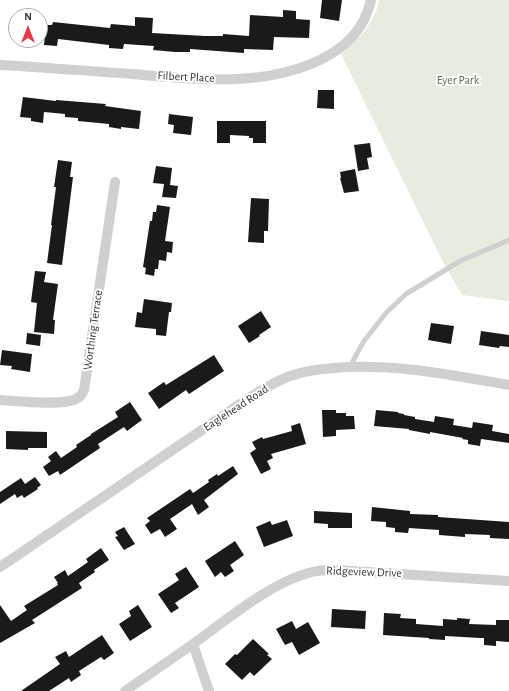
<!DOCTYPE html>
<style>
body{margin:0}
#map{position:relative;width:509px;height:691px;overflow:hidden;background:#fff;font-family:"Alegreya Sans",sans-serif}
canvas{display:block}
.north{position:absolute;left:8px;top:8px;width:40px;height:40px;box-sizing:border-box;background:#fff;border:1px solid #adadad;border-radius:50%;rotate:0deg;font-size:11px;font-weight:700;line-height:16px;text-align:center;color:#333}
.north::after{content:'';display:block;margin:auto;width:14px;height:18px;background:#e63946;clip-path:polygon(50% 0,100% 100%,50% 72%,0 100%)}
</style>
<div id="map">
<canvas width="509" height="691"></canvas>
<div class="north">N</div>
</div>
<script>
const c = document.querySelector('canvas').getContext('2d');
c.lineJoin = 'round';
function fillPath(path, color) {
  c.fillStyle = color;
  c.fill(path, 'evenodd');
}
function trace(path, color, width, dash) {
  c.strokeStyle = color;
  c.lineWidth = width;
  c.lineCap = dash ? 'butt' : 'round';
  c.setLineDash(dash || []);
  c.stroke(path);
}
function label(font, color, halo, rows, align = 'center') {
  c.font = font + ' "Alegreya Sans",sans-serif';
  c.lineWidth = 4;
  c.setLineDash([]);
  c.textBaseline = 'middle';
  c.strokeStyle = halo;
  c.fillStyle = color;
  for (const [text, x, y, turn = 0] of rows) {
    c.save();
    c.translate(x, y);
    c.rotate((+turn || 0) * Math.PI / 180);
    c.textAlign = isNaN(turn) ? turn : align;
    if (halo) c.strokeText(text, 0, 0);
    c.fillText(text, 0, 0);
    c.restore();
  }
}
const green = new Path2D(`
 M379,0h130v301l-47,-6 -18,-31 -103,-210c17,-15 34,-30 38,-54z`);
const building = new Path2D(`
 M322,0h20l-3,21 -19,-3z
 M283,10l13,1v8l14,1 -1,18 -35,-1 -1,13 -29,-1v4l-54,-4v3h-15l-22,-2 1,-4 -30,-2 -1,5 -14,-1v-3l-51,-6 -1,7 -13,-1 2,-20h6l1,-3 57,6 1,-4 24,2v-9l18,1 -1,15 53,3h18v-2l26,2 1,-21 33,2z
 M318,90h16v19l-17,-1z
 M23,97l33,4v-1l50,4 -1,2 36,5 -2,18 -18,-2v2l-12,-2v-3l-31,-3v-3l-13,-1v-3l-21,-2 -1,11 -12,-2v-3l-11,-1z
 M169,114l24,3 -2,18 -18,-2 1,-8 -6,-1z
 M217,121h49v22h-13v-5h-4v-2l-19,-1v8h-13z
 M370,143l2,14 -5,1 2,11 -11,2 -4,-26z
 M58,160l14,2 -2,15h3l-11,88 -15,-2 5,-38h-1l5,-38h-2z
 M156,166l16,2 -2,17 8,1 -2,12 -14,-1 2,-13 -11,-1z
 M355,169l4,22 -15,2 -4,-15h1l-1,-6z
 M251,198l18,1 -1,32h-4v12l-16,-1z
 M157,205l13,2 -5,34 8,1 -1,11 -5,-1 -1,9 -7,-1 -1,9h-3l-1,7 -9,-2 1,-6 -3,-1 7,-46h2l1,-9h3z
 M35,271l11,1 -2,10 14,2 -5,36h2l-1,14 -20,-2 3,-29 -6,-1z
 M144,299l28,4 -1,9h-2l-3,24 -10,-1v-6l-21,-2 2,-15 5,1z
 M261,311l10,16 -12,8 1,1 -11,7 -11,-17z
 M431,323l23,3 -3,18 -23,-4z
 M481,331l28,4v12l-9,-1 -1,2 -20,-3z
 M27,333l14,2 -1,11 -14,-2z
 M2,350l30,4 -2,18 -19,-3 1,-3 -12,-1z
 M214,355l10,16 -35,23 -3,-4 -27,19 -11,-16 16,-11 2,3z
 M130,402l12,18 -15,11 -3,-4 -26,17 2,4 -40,27 -2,-4 -9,5 -6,-9 8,-6 -3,-4 8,-6 5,7 16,-11 -1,-2 15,-10v-1l27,-17 -3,-5z
 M322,410h14v3h10v3h8l1,13 -19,1v6l-13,1z
 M376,410l22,2v1l6,1v1l11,2v2l19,3 1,-6 19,3 -1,6 19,3 1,-6 20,3 -1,6 17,3v9l-28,-4 -1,7 -12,-2v-4l-6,-1 1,-1 -33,-6v2l-21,-4v-1l-35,-3z
 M300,423l6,21 -35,10 2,4 -6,3 4,8 -10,5 -11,-21 6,-4 -4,-7 10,-5 1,2 29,-8 -1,-5z
 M6,431l41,1v16h-19v2l-22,-1z
 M233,466l5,8 -34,26 5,7 -11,8 -6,-11 -22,15 7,10 -12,8 -5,-8 -9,5 -6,-9 5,-4 -3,-3 43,-29 3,4 16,-11 -1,-2 9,-6 1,2z
 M35,477l6,8 -4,3 1,1 -14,9 -2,-3 -5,3 -2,-4 -15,10v-12l21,-14 4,6z
 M372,507l38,4v3l28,1v2l71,5v17l-19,-1v-3l-25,-1v3l-26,-2v-5l-30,-2 -1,5 -13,-1v-4l-9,-1v-5l-15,-1z
 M314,511l38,2v15h-24v-4l-14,-1z
 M287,520l6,16 -29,11 -8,-20 14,-6 2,4z
 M124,527l11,17 -11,6 -9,-13 3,-1 -3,-4z
 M235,541l9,14 -14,10 4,6 -9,6 -4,-5 -6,5 -10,-16z
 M101,548l8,12 -15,10 1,2 -16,11 3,5 -50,32 3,3 -35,20v-38l11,16 16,-11 -3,-4 34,-21 -1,-2h1l-4,-6 11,-7 3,6 20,-14 -2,-3z
 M186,567l13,20 -24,16 4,5 -8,5 -13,-19 21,-14 -4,-6z
 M138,605l14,22 -22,14 -11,-17 12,-8 -2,-5z
 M332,609l34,2 -1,18 -34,-2z
 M384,613l17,1 -1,4 16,1v5l27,2v-7l14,1v-2l13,1 -1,5 27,1v-5h13v22l-13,-1v5l-12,-1v-7h-4l-35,-2v4l-16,-1v-1l-46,-3z
 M292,621l4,8 12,-7 12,21 -21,12 -7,-13 -7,3 -9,-16z
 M102,635l12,18 -10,7 -3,-3 -22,14 2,4 -10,7 -2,-4 -20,13h-28l39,-27 -5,-7 11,-6 3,6z
 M253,639l16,15 -2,1 5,4 -18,17 -4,-4 -8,8 -17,-16 10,-10 2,1z`);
const service = new Path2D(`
 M350,366l14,-25 22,-28 20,-19 54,-33 49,-21`);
const minor = new Path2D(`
 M0,65l20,1c37,3 74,5 112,8 62,5 129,14 188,-14 26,-13 44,-30 51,-60
 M0,400c17,1 63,6 76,-1 5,-2 6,-5 8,-9l31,-208
 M0,567l252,-171c12,-7 24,-15 38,-20 14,-5 29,-7 44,-8 60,-5 117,7 175,17
 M125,691l68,-47
 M209,691l-16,-47c33,-24 80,-63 119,-72 8,-2 17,-2 25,-2l172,11`);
const streetNames = [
 ["Filbert Place",186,77,3],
 ["Worthing Terrace",93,330,-82],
 ["Eaglehead Road",236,408,-33],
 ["Ridgeview Drive",364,572,2]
];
const parkNames = [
 ["Eyer Park",458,80]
];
fillPath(green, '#e6ecdf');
fillPath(building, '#1a1a1a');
trace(service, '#d0d0d0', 5);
trace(minor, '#d0d0d0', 10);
label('12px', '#333', '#fff', streetNames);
label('12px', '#56703f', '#fff', parkNames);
</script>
